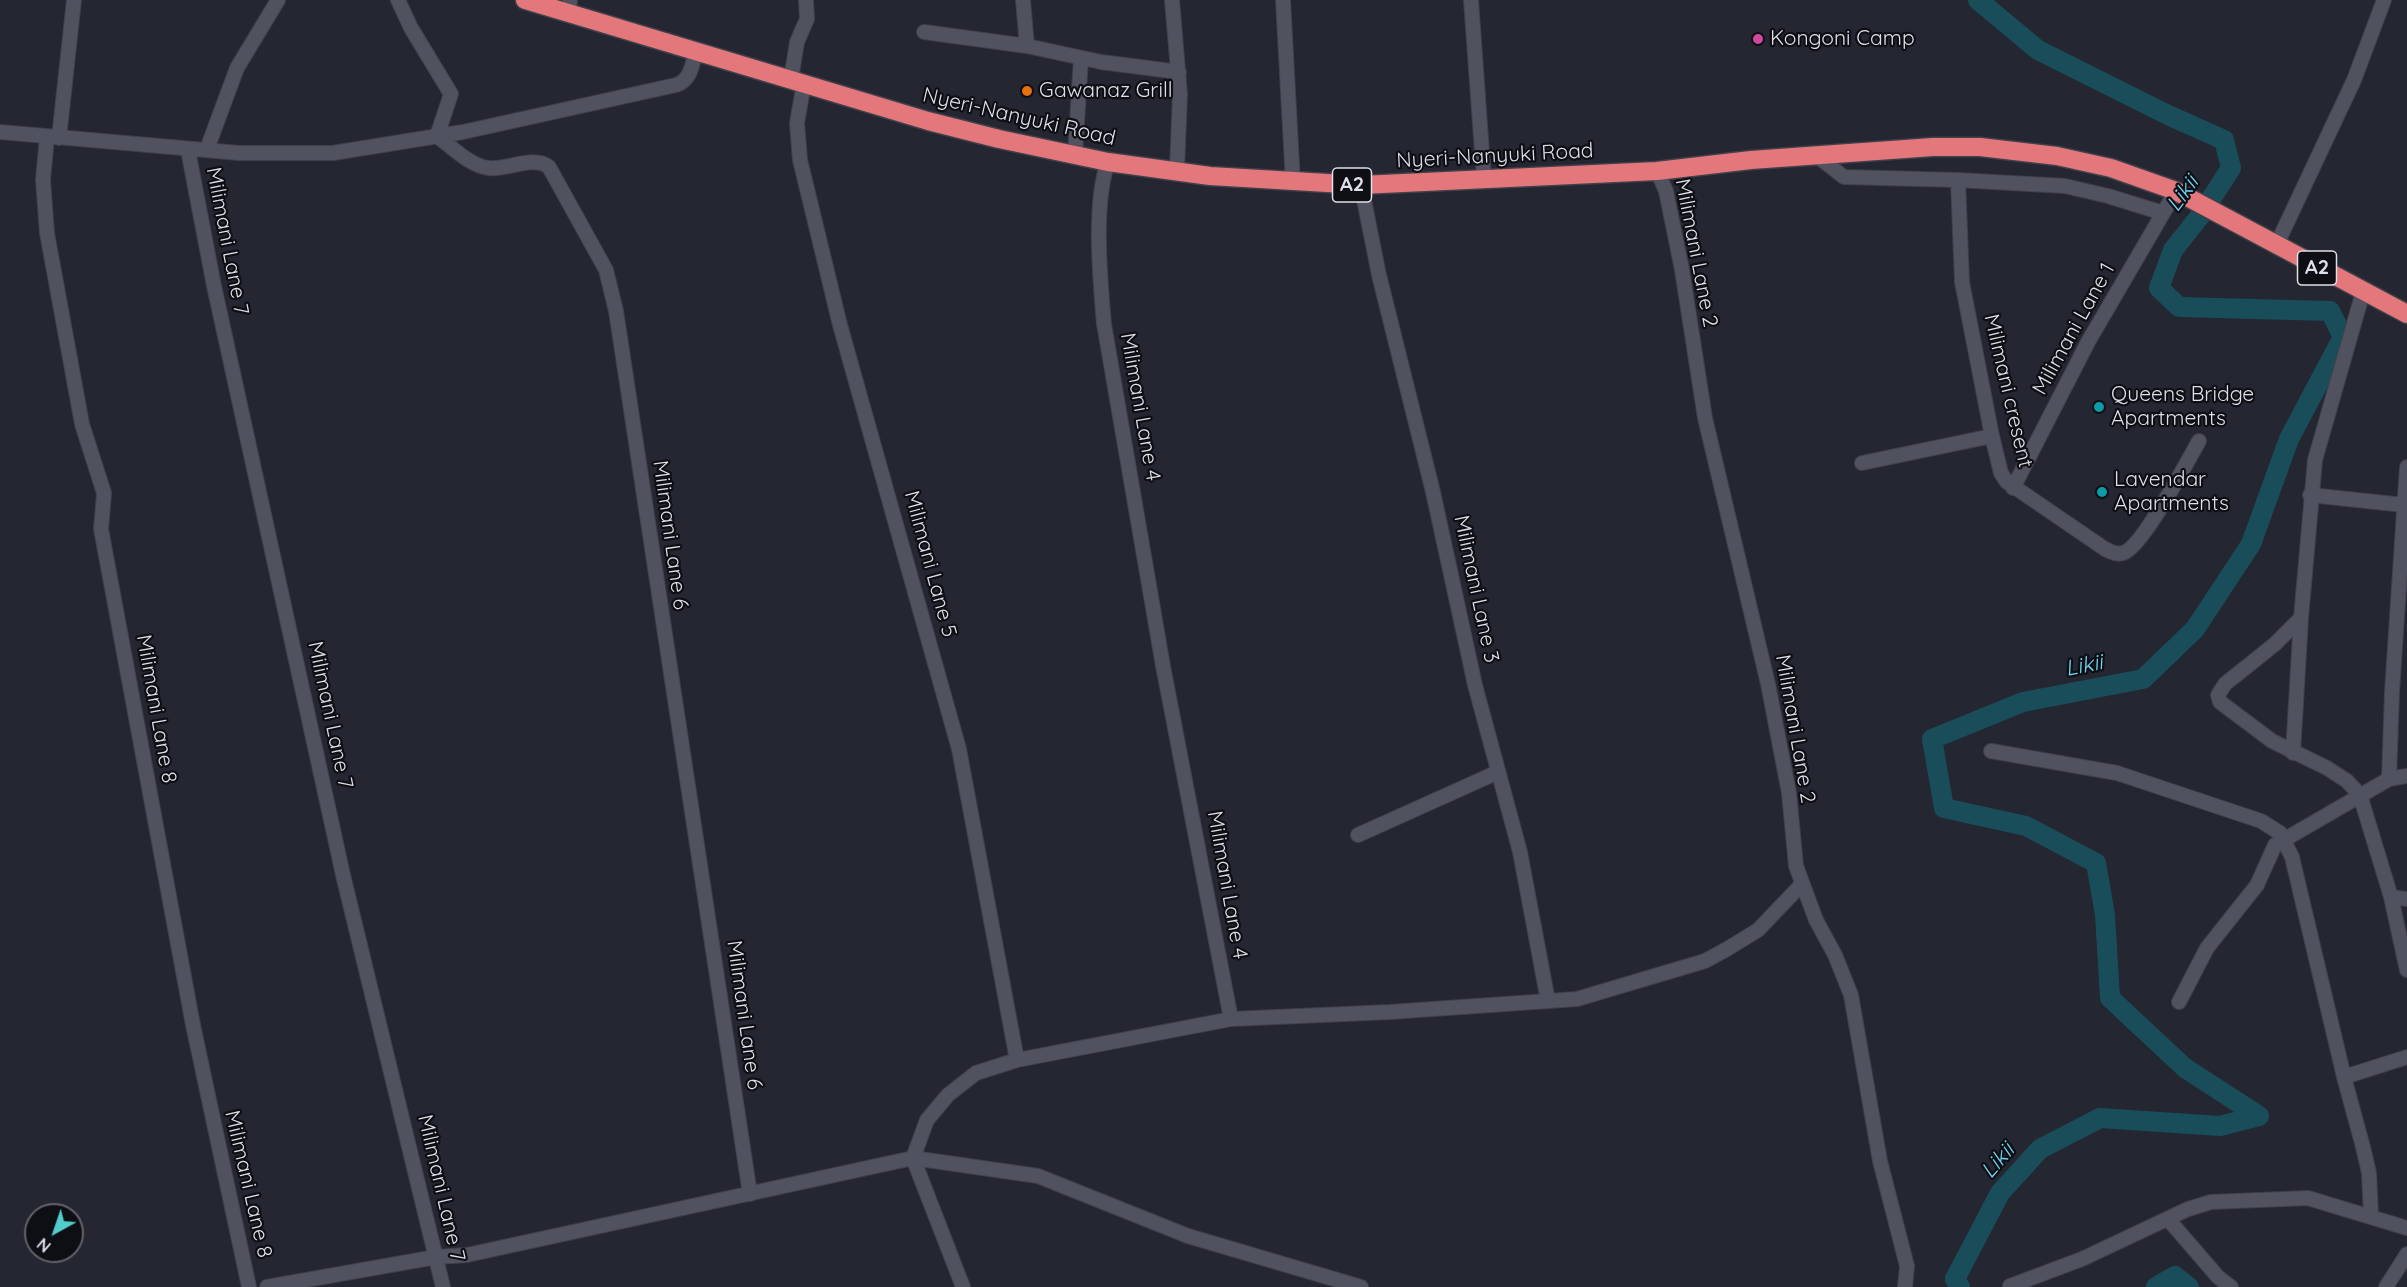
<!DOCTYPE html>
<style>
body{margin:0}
#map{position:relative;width:2407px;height:1287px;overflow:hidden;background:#242632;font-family:Quicksand,sans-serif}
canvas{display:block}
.north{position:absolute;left:24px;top:1203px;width:60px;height:60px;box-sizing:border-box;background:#0e0f15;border:2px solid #616269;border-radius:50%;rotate:220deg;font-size:16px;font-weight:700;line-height:24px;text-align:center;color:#dedfe8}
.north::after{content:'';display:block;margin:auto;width:21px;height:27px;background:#53cdcb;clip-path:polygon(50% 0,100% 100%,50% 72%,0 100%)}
</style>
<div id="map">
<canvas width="2407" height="1287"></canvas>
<div class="north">N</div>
</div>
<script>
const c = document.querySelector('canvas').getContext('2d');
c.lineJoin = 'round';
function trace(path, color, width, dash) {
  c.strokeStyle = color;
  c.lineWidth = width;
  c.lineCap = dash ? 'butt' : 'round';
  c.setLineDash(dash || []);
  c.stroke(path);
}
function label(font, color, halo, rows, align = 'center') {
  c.font = font + ' Quicksand,sans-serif';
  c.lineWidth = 4.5;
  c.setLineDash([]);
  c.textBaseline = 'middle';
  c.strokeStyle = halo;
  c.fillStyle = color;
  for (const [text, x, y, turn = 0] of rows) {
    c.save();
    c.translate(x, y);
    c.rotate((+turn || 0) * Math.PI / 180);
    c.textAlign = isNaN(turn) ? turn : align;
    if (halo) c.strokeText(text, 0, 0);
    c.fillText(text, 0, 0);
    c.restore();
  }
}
const river = new Path2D(`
 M1960,1287l-5,-8 45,-86 40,-44 60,-31 120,8 39,-10 -74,-48 -75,-70 -5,-83 -9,-52 -70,-37 -82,-18 -12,-69 91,-37 120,-23 52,-50 56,-85 38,-105 54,-102 -13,-26 -151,-4 -20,-19 14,-38 27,-34 31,-48 -7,-28 -56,-25 -130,-65 -60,-50
 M2156,1287l19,-11 14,11`);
const minor = new Path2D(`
 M398,0l13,28 40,66 -14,42c15,11 33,30 52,32 18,2 45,-13 60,-1l57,103 10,41 134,883
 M1023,0l4,46
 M1172,0l8,94 -3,76
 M1283,0l10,183
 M1471,0l13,180
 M569,12l1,-12
 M924,32l103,14 74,16 78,10
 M791,79l6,-37 10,-23 -1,-19
 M804,83l-7,40 3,37 40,165 119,424 58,311
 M0,132l239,21h94l130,-21 213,-47c15,-5 16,-20 20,-34
 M47,137l-4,43 4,53 35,191 22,69 -3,36 92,496 56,262
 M59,138l15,-138
 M207,149l30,-81 41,-68
 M188,150l26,136 129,589 100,412
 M1075,155l6,-97
 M1817,156l27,21 114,3 107,6 43,10 55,17
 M1108,162c-15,42 -8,116 -4,162l59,342 68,353 159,-7 187,-13 128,-38 22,-12 31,-19 43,-45
 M1657,171l9,20 16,79 23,148 63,266 21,109 7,73 20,54 19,35 16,40 29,166 27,105 -2,21
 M1958,180l4,102 30,154 9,37 6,9 98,67c6,3 11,6 18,4 19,-5 64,-91 76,-112
 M1361,185l18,90 54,217 42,193 45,167 28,149
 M2276,246l78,-166 30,-80
 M2363,292l-48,168 -14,158 -26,26 -50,40 -7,11 2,7 52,39 55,27 20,13 13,14 31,102 16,73
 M1862,463l130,-27
 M2013,488l75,-146 88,-151
 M2310,495l94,10
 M1991,751l126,22 144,48 19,12 12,24 52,220 19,70 6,26 2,42
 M2293,753l8,-135
 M2389,779l3,-87 15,-225
 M1358,835l140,-63
 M2391,897l16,2
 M2179,1002l28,-54 50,-63 18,-40 114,-66 18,-3
 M2344,1077l63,-20
 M2168,1219l50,58 13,10
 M2010,1286l72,-27 106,-50 23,-7 97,-4 99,30
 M267,1287l169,-30 31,-2 446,-97 125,18 150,60 173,51
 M963,1287l-50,-129 14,-38 21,-25 28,-22 41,-13 214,-41
 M2386,1287l21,-33`);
const highway = new Path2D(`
 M525,0l403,121 71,18 109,23 102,14 151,9 296,-14 94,-11 182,-13h47l77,9 54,12 65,23 231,123`);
const markers = [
 [1758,39,6,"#d1479c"],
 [1027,91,6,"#e8710a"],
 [2099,407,6,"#0f9aa8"],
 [2102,492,6,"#0f9aa8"]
];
const shields = [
 [1352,185,39],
 [2317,268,39]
];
const shieldNames = [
 ["A2",1352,185],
 ["A2",2317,268]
];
const poiNames = [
 ["Kongoni Camp",1770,39],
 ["Gawanaz Grill",1039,91],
 ["Queens Bridge",2111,395],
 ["Apartments",2111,419],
 ["Lavendar",2114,480],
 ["Apartments",2114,504]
];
const streetNames = [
 ["Nyeri-Nanyuki Road",1019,117,13],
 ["Nyeri-Nanyuki Road",1495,156,-3],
 ["Milimani Lane 7",227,241,79],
 ["Milimani Lane 2",1696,253,79],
 ["Milimani Lane 1",2074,329,-61],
 ["Milimani cresent",2008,391,77],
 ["Milimani Lane 4",1140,407,80],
 ["Milimani Lane 6",670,535,82],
 ["Milimani Lane 5",930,564,75],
 ["Milimani Lane 3",1476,589,78],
 ["Milimani Lane 8",156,709,80],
 ["Milimani Lane 7",330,715,78],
 ["Milimani Lane 2",1795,729,80],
 ["Milimani Lane 4",1227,885,80],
 ["Milimani Lane 6",744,1015,82],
 ["Milimani Lane 8",248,1184,77],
 ["Milimani Lane 7",441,1188,77]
];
const waterNames = [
 ["Likii",2183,194,-54],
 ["Likii",2084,666,-11],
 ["Likii",1998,1161,-49]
];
trace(river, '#1a4d5a', 20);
trace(minor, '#40404b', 16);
trace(highway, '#40404b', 21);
trace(minor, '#505260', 14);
trace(highway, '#e4777b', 18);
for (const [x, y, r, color] of markers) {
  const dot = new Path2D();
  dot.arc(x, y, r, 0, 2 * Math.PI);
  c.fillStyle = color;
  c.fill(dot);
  trace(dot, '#0e0f15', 2);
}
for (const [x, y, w] of shields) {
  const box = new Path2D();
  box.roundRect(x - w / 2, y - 17, w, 34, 4.5);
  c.fillStyle = '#0e0f15';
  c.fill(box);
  trace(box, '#dedfe8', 1.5);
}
label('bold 20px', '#dedfe8', null, shieldNames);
label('21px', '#dedfe8', '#0e0f15', poiNames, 'left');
label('21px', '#dedfe8', '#0e0f15', streetNames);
label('italic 22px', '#70d5f0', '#0e0f15', waterNames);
</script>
